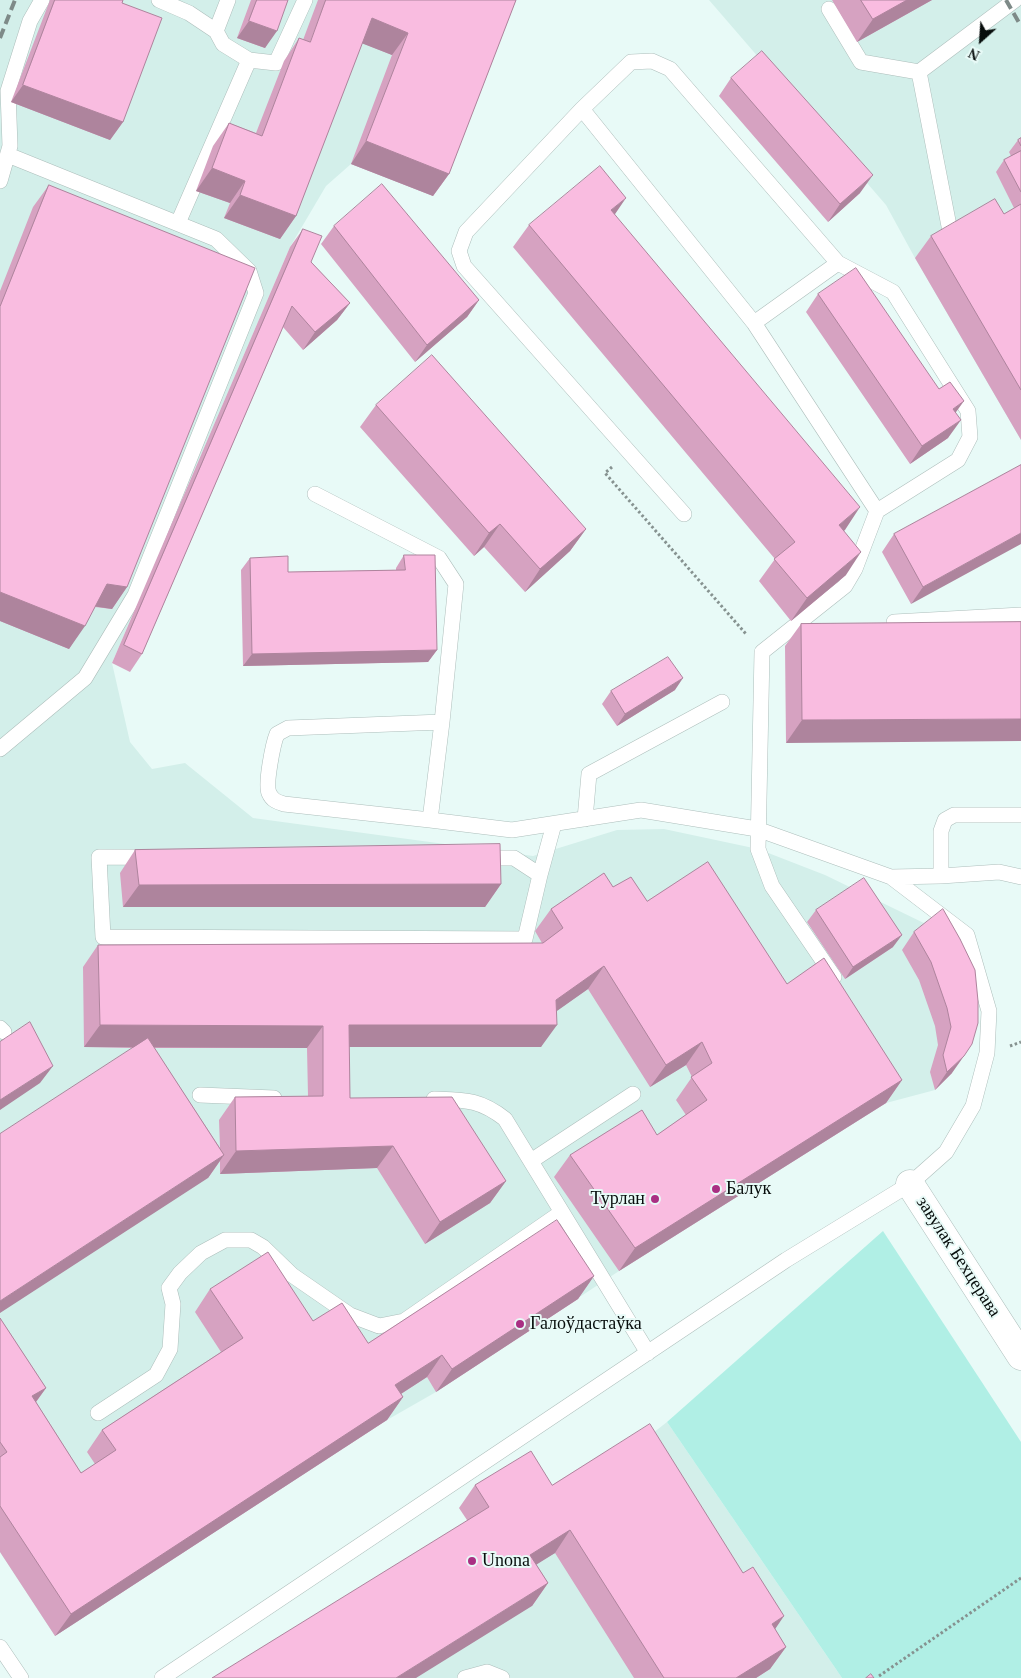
<!DOCTYPE html>
<meta charset="utf-8">
<style>
body{margin:0}
#map{position:relative;width:1021px;height:1678px;overflow:hidden;background:#e8faf7;font-family:Georgia,serif}
canvas{display:block}
.north{position:absolute;left:956px;top:15px;width:50px;height:50px;-webkit-text-stroke:4px #e8faf7;paint-order:stroke;rotate:206deg;font-size:14px;font-weight:700;line-height:20px;text-align:center;color:#070d0c}
.north::after{content:'';display:block;margin:auto;width:18px;height:22px;background:#070d0c;clip-path:polygon(50% 0,100% 100%,50% 72%,0 100%)}
</style>
<div id="map">
<canvas width="1021" height="1678"></canvas>
<div class="north">N</div>
</div>
<script>
const c = document.querySelector('canvas').getContext('2d');
c.lineJoin = 'round';
function fillPath(path, color) {
  c.fillStyle = color;
  c.fill(path, 'evenodd');
}
function trace(path, color, width, dash) {
  c.strokeStyle = color;
  c.lineWidth = width;
  c.lineCap = dash ? 'butt' : 'round';
  c.setLineDash(dash || []);
  c.stroke(path);
}
function label(font, color, halo, rows, align = 'center') {
  c.font = font + ' Georgia,serif';
  c.lineWidth = 4;
  c.setLineDash([]);
  c.textBaseline = 'middle';
  c.strokeStyle = halo;
  c.fillStyle = color;
  for (const [text, x, y, turn = 0] of rows) {
    c.save();
    c.translate(x, y);
    c.rotate((+turn || 0) * Math.PI / 180);
    c.textAlign = isNaN(turn) ? turn : align;
    if (halo) c.strokeText(text, 0, 0);
    c.fillText(text, 0, 0);
    c.restore();
  }
}
const built = new Path2D(`
 M0,0h509l-76,196 -82,-32 -25,22 -36,61 -178,416 18,79 22,27 33,-6 68,55 280,38 84,-26 47,-1 94,20 67,26 105,51 22,147 -17,17 -49,13 -267,168 -183,121 -49,28 -332,216 -55,-84z
 M709,0h312v440l-106,-182 -29,-53z
 M667,1422l175,256h-610l304,-171 99,-60z`);
const green = new Path2D(`
 M883,1231l138,211v236h-179l-175,-256z`);
const path = new Path2D(`
 M612,467l-7,6 141,161
 M1010,1046l11,-4
 M879,1676l142,-98`);
const lane = new Path2D(`
 M159,0l30,13 27,18 7,13 26,16 27,3 29,-63
 M829,9l32,53 58,10
 M216,31l12,-31
 M582,109l49,-47 21,-1 18,8 168,194 -84,60
 M0,181l10,-35 -2,-55 22,-70 12,-21
 M178,223l71,-163
 M949,226l-30,-154 96,-72
 M838,263l55,29 75,119 2,26 -12,23 -81,51
 M315,494l124,64 17,26 -14,138
 M684,514l-220,-248 -5,-15 7,-19 116,-123 172,214 123,188 -22,58 -10,17 -83,66 -4,197 14,37 62,91
 M894,622l127,-7
 M0,749l85,-71 50,-83 121,-302 -7,-22 -33,-32 -208,-84
 M585,819l4,-45 133,-72
 M99,857l415,1 26,17 -15,64 -422,-2z
 M540,875l14,-51
 M941,876v-45l4,-11 9,-5h67
 M891,877l50,-1 58,-4 22,5
 M0,1028l4,4
 M200,1095l74,3
 M434,1099c31,1 46,0 71,20l143,234
 M531,1161l102,-67
 M98,1413l58,-38 14,-26 3,-45 -4,-16 11,-15 21,-20 24,-13h26l12,7 29,28 58,40 29,11 25,-5 158,-109
 M0,1647l21,31
 M162,1678l624,-418 124,-76 36,-32 27,-46 14,-53 2,-42 -22,-76 -76,-58 -134,-48 -116,-19 -129,20 -82,-10 -146,-16c-7,-2 -12,-4 -15,-11 -4,-9 4,-49 8,-59l11,-6 154,-6 -12,98
 M465,1678l22,-6 15,6`);
const street = new Path2D(`
 M910,1184l111,172`);
const rail = new Path2D(`
 M1006,0l15,26
 M0,38l15,-38`);
const wall = new Path2D(`
 M50,0h73l-1,3 1,119 -13,18 -99,-38z
 M251,0h37l-23,48 -28,-10z
 M318,0h198l-67,174 -16,22 -82,-32 41,-109 -30,-12 -66,173 -16,23 -56,-21 6,-15 -34,-12 17,-45 16,-23 27,10 28,-72 15,-23 4,2z
 M832,0h100l-75,42z
 M731,78l129,115 -32,29 -109,-126z
 M1021,138v302l-106,-182 16,-22 73,-22 10,-6 -18,-36 8,-12 7,-4 -2,-4 9,-12z
 M49,185l78,402 -15,22 -17,-2 -26,42 -69,-28v-330l33,-84z
 M615,215l230,315 -2,1 3,44 -55,46 -32,-40 16,-22 -262,-312 16,-22z
 M334,226l145,74 -12,17 -52,45 -94,-118z
 M303,229l8,33 39,41 -13,17 -34,30 -20,-23 -141,327 -12,18 -18,-9 178,-416z
 M818,294l121,95 17,23 -8,26 -38,26 -104,-152z
 M376,405l210,124 -16,22 -45,41 -41,-45 -10,9 -114,-129z
 M1021,465l-110,139 -29,-52 12,-18z
 M404,555l33,95 -9,12 -185,4 -2,-96 9,-12 38,14 108,-2v-2z
 M1021,622l-235,121 -1,-97 16,-22z
 M675,690l-58,36 -15,-22 9,-13z
 M135,850l366,34 -16,23h-362l-3,-34z
 M613,887l34,14 140,83 115,96 -16,23 -267,168 -65,-94 16,-22 87,-20 29,-20 -10,-15 16,-23 -6,-12 -36,22 -62,-98 -32,22 -15,36h-192l1,51 156,83 -16,22 -65,41 -48,-76 -157,6v-13l-12,17 -75,-130 -49,-1 -1,-80 15,-22 444,-2 -7,-12 16,-22zM154,1048h153l1,48 -73,1 -16,23 1,28z
 M816,910l77,37 -48,32 -38,-57z
 M914,932l46,7 -8,134 -17,17 -5,-18 8,-27 -3,-19 -16,-46 -17,-30z
 M594,1276l-16,23 -142,93 -9,-15 -26,17 2,3 -16,23 -332,216 -55,-84v-234l46,70 -10,14 45,71 14,-9 -8,-12 15,-22 119,-78 -26,-40 15,-23 103,32 55,22z
 M475,1485h77l223,144 11,18 -16,22 -14,9h-122l-79,-125 -19,11 12,19 -16,23 -65,-86 -8,-12z`);
const shadedWall = new Path2D(`
 M907,0h25l-75,42 16,-23z
 M372,18l36,15 -16,22 -36,-14z
 M249,21l28,10 -12,17 -28,-10z
 M23,85l100,37 -13,18 -99,-38z
 M366,141l83,33 -16,22 -82,-32z
 M212,168l33,13 -15,22 -34,-12z
 M873,175l-13,18 -32,29 12,-18z
 M240,195l56,21 -16,23 -56,-21z
 M626,198l-15,22v-10z
 M479,300l-12,17 -52,45 12,-17z
 M350,303l-13,17 -34,30 12,-18z
 M964,401l-13,18 2,-10z
 M961,420l-13,18 -38,26 12,-18z
 M860,507l-15,23 -22,18 16,-23z
 M500,524l-16,23 -10,9 15,-23z
 M586,529l-16,22 -45,41 15,-23z
 M1021,533v11l-110,60 12,-17z
 M861,552l-15,23 -55,46 16,-23z
 M107,584l20,3 -15,22 -20,-3z
 M0,592l85,34 -16,23 -69,-28z
 M437,650l-9,12 -185,4 9,-12z
 M683,678l-8,12 -58,36 8,-12z
 M1021,719v22l-235,2 16,-23z
 M501,884l-16,23h-362l16,-22z
 M902,935l-9,12 -48,32 8,-12z
 M604,966l-16,23 -48,34 16,-23z
 M100,1025l223,1 -16,22 -223,-1z
 M349,1025h208l-16,22h-208z
 M702,1042l-16,23 -36,22 16,-22z
 M964,1056l-12,17 -17,17 12,-18z
 M53,1066l-13,17 -40,27v-10z
 M902,1080l-16,23 -267,168 16,-23z
 M393,1146l-16,22 -157,6 16,-23z
 M224,1155l-16,23 -208,135v-12z
 M506,1181l-16,22 -65,41 15,-22z
 M594,1276l-16,23 -142,93 16,-23z
 M442,1355l-15,22 -48,31 16,-23z
 M46,1388l-16,22 2,-14z
 M403,1397l-16,23 -332,216 16,-22z
 M570,1530l-15,23 -40,25 15,-23z
 M548,1583l-16,23 -116,72h-20z
 M784,1616l-15,22 3,-14z
 M786,1647l-16,22 -14,9h-20z`);
const building = new Path2D(`
 M55,0h68l-1,3 40,15 -39,104 -100,-37z
 M257,0h31l-11,31 -28,-10z
 M326,0h190l-67,174 -83,-33 42,-108 -36,-15 -76,198 -56,-21 5,-14 -33,-13 17,-45 33,13 37,-98 11,4z
 M861,0h46l-34,19z
 M762,51l111,124 -33,29 -109,-126z
 M1021,138v8l-3,-6z
 M1021,151v41l-17,-32z
 M600,166l26,32 -15,12 249,297 -21,18 22,27 -54,46 -33,-39 21,-17 -266,-317z
 M382,184l97,116 -52,45 -93,-119z
 M49,185l206,83 -128,319 -20,-3 -22,42 -85,-34v-285z
 M995,199l9,15 17,-10v186l-90,-154z
 M303,229l19,7 -11,26 39,41 -35,29 -23,-26 -150,348 -18,-9z
 M856,268l83,121 11,-7 14,19 -11,8 8,11 -39,26 -104,-152z
 M432,355l154,174 -46,40 -40,-45 -11,9 -113,-128z
 M1021,465v68l-98,54 -29,-53z
 M404,555h31l2,95 -185,4 -2,-96 38,-2v16l117,-2z
 M1021,622v97l-219,1 -1,-96z
 M668,657l15,21 -58,36 -14,-23z
 M500,844l1,40 -362,1 -4,-35z
 M708,862l79,122 37,-26 78,122 -267,168 -65,-93 72,-45 15,25 50,-35 -16,-23 21,-14 -10,-21 -36,23 -62,-99 -48,34 1,25h-208l1,73 102,-1 54,84 -66,41 -47,-76 -157,5 -1,-54 88,-1v-70l-223,-1 -2,-80 445,-2 20,-15 -12,-19 53,-36 9,14 18,-10 16,24z
 M864,878l38,57 -49,32 -37,-57z
 M943,909l17,30 15,31 3,31v22l-6,21 -8,12 -17,16 -4,-17 8,-28 -4,-19 -16,-46 -17,-30z
 M30,1022l23,44 -53,34v-58z
 M148,1038l76,117 -224,146v-167z
 M557,1220l37,56 -142,93 -10,-14 -47,30 8,12 -332,217 -71,-108v-49l7,-5 -7,-10v-124l46,70 -14,8 49,77 35,-23 -14,-20 141,-92 -33,-49 58,-37 45,69 29,-18 26,40z
 M650,1424l93,149 10,-6 31,49 -12,8 14,23 -50,31h-72l-94,-148 -40,25 18,28 -152,95h-184l277,-171 -14,-22 56,-34 21,34z
 M871,1674l3,4h-8z`);
const markers = [
 [716,1189,5,"#a92f83"],
 [655,1199,5,"#a92f83"],
 [520,1324,5,"#a92f83"],
 [472,1561,5,"#a92f83"]
];
const poiNames = [
 ["Балук",726,1189],
 ["Турлан",645,1199,"right"],
 ["Галоўдастаўка",530,1324],
 ["Unona",482,1561]
];
const streetNames = [
 ["завулак Бехцерава",958,1257,57]
];
fillPath(built, '#d3efea');
fillPath(green, '#b0efe5');
trace(lane, '#adbebb', 16);
trace(street, '#adbebb', 29);
trace(path, '#869290', 3, [2.5, 2.5]);
trace(lane, '#fff', 15);
trace(street, '#fff', 28);
trace(rail, '#7e8a88', 4, [10, 5]);
fillPath(wall, '#d6a2c1');
fillPath(shadedWall, '#ae849d');
fillPath(building, '#f9bce0');
trace(building, '#ae849d', 1);
for (const [x, y, r, color] of markers) {
  const dot = new Path2D();
  dot.arc(x, y, r, 0, 2 * Math.PI);
  c.fillStyle = color;
  c.fill(dot);
  trace(dot, '#e8faf7', 2);
}
label('18px', '#070d0c', '#e8faf7', poiNames, 'left');
label('18px', '#070d0c', '#e8faf7', streetNames);
</script>
